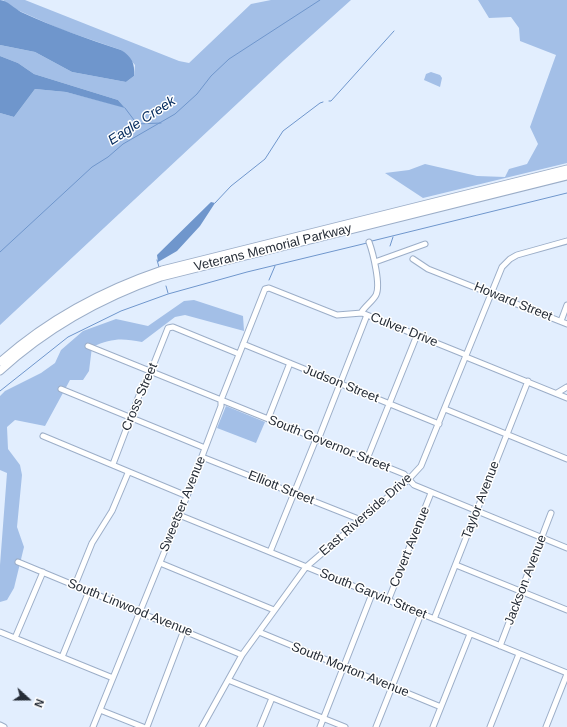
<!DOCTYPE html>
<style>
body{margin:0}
#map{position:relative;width:567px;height:727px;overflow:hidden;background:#e2eefe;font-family:Helvetica,sans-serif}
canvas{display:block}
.north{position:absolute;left:8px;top:679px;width:40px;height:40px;-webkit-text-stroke:3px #fff;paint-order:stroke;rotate:111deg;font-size:11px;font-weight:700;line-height:16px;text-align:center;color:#262d37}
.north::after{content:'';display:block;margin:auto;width:14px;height:18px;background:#262d37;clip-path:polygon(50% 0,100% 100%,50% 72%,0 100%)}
</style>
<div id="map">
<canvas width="567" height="727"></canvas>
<div class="north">N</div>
</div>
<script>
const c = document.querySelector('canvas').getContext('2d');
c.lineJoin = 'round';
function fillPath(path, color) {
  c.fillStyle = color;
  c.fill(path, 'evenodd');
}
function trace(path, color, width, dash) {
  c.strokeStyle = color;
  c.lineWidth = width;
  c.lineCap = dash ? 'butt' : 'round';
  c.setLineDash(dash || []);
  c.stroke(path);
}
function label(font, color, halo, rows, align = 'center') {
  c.font = font + ' Helvetica,sans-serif';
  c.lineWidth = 3;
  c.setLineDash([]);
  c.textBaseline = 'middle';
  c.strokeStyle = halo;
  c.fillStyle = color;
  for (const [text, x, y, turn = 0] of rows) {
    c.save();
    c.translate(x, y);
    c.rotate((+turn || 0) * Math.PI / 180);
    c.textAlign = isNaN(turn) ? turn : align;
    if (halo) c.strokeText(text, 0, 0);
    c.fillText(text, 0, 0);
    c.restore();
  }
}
const green = new Path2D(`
 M3,0h22l154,61 10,2 62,-59 20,-4h80l-67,60 -284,265v-212l14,4 21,-28 31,3 58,15 -6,-7 -84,-26 -16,-11 -18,-7v-11l35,7 37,20 54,10 8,-6 1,-11 -14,-15 -61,-21 -45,-20z
 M478,0h89v163l-144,35 -38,-25 24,-3 16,-6 52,12 28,1 4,-8 18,-5 11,-20 -8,-17 26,-72 -36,-14 -1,-13 -8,-11 -22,1z
 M431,72l9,3 2,3 -2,9 -16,-7 2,-6z
 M194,300l49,16 1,15 -59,-16 -10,2 -33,25c-20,-4 -30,-4 -50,5l-3,24 -6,9h-13l-25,46 -30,-6 -8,7 1,22 12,16 2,10 -5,52 7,20 -10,41 -7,12 -7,2v-37l7,-92 -7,-3v-74l5,-5 36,-18 14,-10 6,-13 22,-19 33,-12 32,7 36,-25z
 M226,406l39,16 -9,21 -39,-15z`);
const water = new Path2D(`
 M0,0c7,0 15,9 21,12 33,15 66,27 100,38 11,7 14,13 13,26l-8,6 -54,-10 -37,-20 -35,-7z
 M0,56l18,7 16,11 84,26 7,8 -59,-16 -31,-3 -21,28 -14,-4z
 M211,202l4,1 -15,23 -23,25 -19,11 -1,-7z`);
const stream = new Path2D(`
 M329,101h2l63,-70
 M125,108l12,16 24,-1
 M215,203l16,-17 34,-27 18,-28 37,-28 3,-1
 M372,241l195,-48
 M390,246l3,-9
 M0,252l92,-85 16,-10 15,-13 52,-30 22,-20 14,-18 18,-17 91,-59
 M157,260l2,7
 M269,280l6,-14
 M166,286l2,7
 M0,391l68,-54 53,-26 47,-17 79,-22 120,-29`);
const minor = new Path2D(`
 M413,259l15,10 139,55
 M375,262l50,-18
 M361,313c4,-7 11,-11 15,-18 5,-10 -3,-42 -7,-53
 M561,321l6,-16
 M243,344l196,80
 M88,346l316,128 10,11 153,63
 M466,357l101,41
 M61,389l144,59
 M557,393l10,-6
 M445,409l122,50
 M268,419l22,-56
 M43,436l144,60
 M318,440l49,-125
 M202,457l154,61 2,4
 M367,459l50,-124
 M113,464l30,-79 6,-9 19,-48 5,-1 66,27
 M179,515l388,158
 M270,552l46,-113
 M18,562l224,93
 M160,563l114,47
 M456,565l111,45
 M75,585l17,-42 20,-32 16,-38
 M388,601l43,-108
 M434,619l94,-238
 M0,632l113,46
 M259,632l182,75
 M15,638l28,-66
 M500,646l51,-133
 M62,657l27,-66
 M228,680l117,47
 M100,710l43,17
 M0,725l4,2
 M93,727l94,-231 34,-90v-6l44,-111 4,-1 68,27 25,-2 104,42
 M147,727l37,-97
 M202,727l40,-72 64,-88 103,-88 12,-13 81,-199 8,-8 7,-4 50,-14
 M260,727l12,-29
 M320,727l52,-133
 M376,727l45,-113
 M433,727l37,-93
 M490,727l29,-73
 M546,727l21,-53`);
const highway = new Path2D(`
 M0,362c47,-42 103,-72 162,-92l405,-101
 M0,371c47,-43 101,-73 161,-94l406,-101`);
const streetNames = [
 ["Veterans Memorial Parkway",273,248,-14],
 ["Howard Street",513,302,22],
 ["Culver Drive",404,330,22],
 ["Judson Street",341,384,22],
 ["Cross Street",140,397,-67],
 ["South Governor Street",329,444,22],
 ["Elliott Street",281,488,22],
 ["Taylor Avenue",481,500,-69],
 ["Sweetser Avenue",183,504,-68],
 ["East Riverside Drive",366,515,-41],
 ["Covert Avenue",410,547,-68],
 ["Jackson Avenue",526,580,-69],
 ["South Garvin Street",373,594,22],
 ["South Linwood Avenue",130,608,22],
 ["South Morton Avenue",350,670,22]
];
const waterNames = [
 ["Eagle Creek",142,121,-33]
];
fillPath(green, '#a3bfe7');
fillPath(water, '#6f96cc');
trace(stream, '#6f96cc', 1);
trace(minor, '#9caec8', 7);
trace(highway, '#9caec8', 9);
trace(minor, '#fff', 5);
trace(highway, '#fff', 7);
label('13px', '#262d37', '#fff', streetNames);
label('italic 14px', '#082e60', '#fff', waterNames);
</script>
